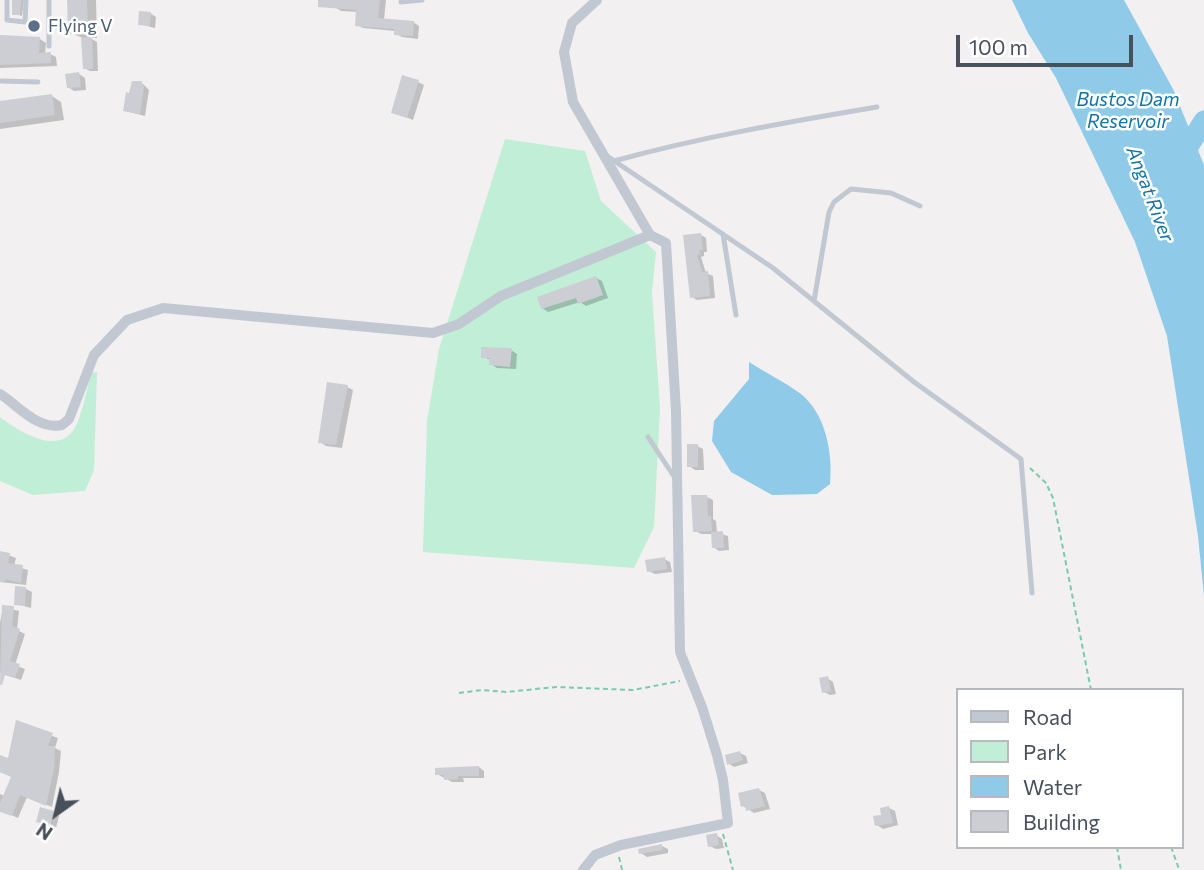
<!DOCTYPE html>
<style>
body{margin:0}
#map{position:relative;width:1204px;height:870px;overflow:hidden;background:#f2f0f0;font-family:Commissioner,sans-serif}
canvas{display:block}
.legend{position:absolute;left:956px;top:688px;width:228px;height:161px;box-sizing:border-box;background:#fff;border:2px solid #b6b9be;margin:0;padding:9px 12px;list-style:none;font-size:21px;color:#48505c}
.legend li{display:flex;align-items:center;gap:14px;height:35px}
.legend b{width:35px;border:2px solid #b6b9be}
.north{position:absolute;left:21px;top:779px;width:70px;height:70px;-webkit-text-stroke:5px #fff;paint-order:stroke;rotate:214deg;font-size:19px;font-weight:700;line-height:28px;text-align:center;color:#48505c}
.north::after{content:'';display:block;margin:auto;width:24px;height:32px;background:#48505c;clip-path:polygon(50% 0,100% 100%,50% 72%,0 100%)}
.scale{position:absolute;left:956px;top:35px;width:177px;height:32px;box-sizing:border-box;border:4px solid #48505c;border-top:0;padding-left:9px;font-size:21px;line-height:24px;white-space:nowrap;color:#48505c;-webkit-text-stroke:5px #fff;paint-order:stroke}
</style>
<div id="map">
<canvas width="1204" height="870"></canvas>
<ul class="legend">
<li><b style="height:9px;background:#c1c8d1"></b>Road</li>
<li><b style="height:19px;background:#c0eed7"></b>Park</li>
<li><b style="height:19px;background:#8fcbe9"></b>Water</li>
<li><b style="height:19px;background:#cdced4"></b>Building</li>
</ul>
<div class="north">N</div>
<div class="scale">100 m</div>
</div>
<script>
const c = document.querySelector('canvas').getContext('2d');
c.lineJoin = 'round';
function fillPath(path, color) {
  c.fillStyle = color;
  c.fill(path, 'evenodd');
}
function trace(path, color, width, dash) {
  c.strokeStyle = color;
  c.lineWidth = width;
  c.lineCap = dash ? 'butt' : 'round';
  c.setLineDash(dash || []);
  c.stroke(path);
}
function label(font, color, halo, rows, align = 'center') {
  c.font = font + ' Commissioner,sans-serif';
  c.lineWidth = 5;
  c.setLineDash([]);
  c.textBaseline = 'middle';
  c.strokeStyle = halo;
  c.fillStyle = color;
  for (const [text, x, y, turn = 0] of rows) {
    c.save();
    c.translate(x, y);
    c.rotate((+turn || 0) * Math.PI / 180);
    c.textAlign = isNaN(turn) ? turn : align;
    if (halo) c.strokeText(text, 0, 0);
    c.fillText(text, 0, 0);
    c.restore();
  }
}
const green = new Path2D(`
 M505,139l80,12 16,50 55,51 -4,40 8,117 -6,118 -20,41 -211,-16 4,-131 12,-72z
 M97,372l-3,98 -9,21 -52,4 -33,-14v-64c21,16 64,43 78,4 6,-15 9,-32 13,-48z`);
const water = new Path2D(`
 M1012,0h112l49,89 31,76v431l-6,-60 -31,-200 -32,-94 -79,-164 -28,-45z
 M749,362c17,11 36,20 52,32 25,20 32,60 29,90l-13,10 -45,1 -41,-23 -19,-31 2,-20 35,-42z`);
const shadow = new Path2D(`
 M13,0h11l-2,16 -8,-2z
 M69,0h27l1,38h-7l7,4 1,29h-8l-6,-3 -1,-30 -13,-5z
 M324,0h62l-2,20 29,2 6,4 -1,13 -16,-2 -6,-3v-3l-33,-3 -6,-3 1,-13 -17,-1z
 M150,13l6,4 -1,11 -15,-4z
 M0,35l40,4 6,4 -1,11h5l6,3 1,9 -57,2z
 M79,74l6,4 1,12 -12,1 -6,-4z
 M418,82l6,3 -11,35 -20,-8z
 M142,83l7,7 -4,26 -20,-5z
 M52,96l9,6 3,18 -64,9v-27z
 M701,235l5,3 1,14h-3v4l-3,1 5,16 7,3 2,22 -18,2 -5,-3 -7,-61z
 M596,278l6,3 6,17 -22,8 -6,-4 -32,10 -6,-4z
 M511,350l6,4 -1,15 -19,-1 -6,-4v-4l-8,-3z
 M347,387l6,3 -11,58 -16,-2 -6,-4z
 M697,446l6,3 1,21h-9l-6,-4z
 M707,497l6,3v19l3,2 1,12 11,3 1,14 -10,1 -6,-4v-13h-12l-6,-3z
 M0,552l16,6 -2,8 14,4 -2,15 -26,-3z
 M664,559l6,3 2,10 -17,2 -6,-3z
 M26,589l6,3 -1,16 -15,-4z
 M3,607l16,4 -2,19 8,4 -10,31 10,4 -4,11 -21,-7v-50z
 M827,678l6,4 3,12 -6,1 -6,-3z
 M17,723l41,15 -3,10 6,3 -2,21 -7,35 -25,-10 -9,21 -18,-8v-16l5,2 8,-19 -13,-5v-15l9,4z
 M740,753l6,3 2,7 -14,4 -6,-4z
 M479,767l5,4v7h-21l1,4h-12l-15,-8z
 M759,790l6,3 5,16 -16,4 -11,-7z
 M889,808l6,3 3,14 -15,4 -6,-4z
 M53,813l6,3 -3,12 -18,-6z
 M716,835l6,4 2,9 -8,1 -6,-3z
 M662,846l6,3v4l-21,4 -6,-4z`);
const river = new Path2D(`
 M1179,161l25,-40`);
const building = new Path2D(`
 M12,0h9l-1,15h-8z
 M67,0h20l1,33 -20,1z
 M318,0h62l-2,18 36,3 -1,15 -19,-1v-6l-39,-3 1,-16 -38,-3z
 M139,11l12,1 -1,14 -12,-1z
 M0,35l40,2 -1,16 12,-1v11l-51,2z
 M92,37l1,32h-10l-2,-31z
 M79,72l2,15 -14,1 -2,-14z
 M402,75l17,5 -12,38 -16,-5z
 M132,81h10v4l2,1 -4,28 -17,-3 3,-19 3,1z
 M52,94l3,21 -55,8v-22z
 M701,233l2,17h-4l1,4 -3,1 5,17 6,-1 2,25 -20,2 -7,-63z
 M596,276l7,19 -25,9 -2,-6 -35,11 -4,-12z
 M481,347l31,1 -2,19 -21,-2v-7h-8z
 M327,382l21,3 -12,60 -18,-2z
 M687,444h11v23h-11z
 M691,495h16l1,21h3l1,15 -19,1z
 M723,531l1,17h-12l-1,-16z
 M0,551l10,2 -2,10 15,2 -2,18 -16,-4v4l-5,-1z
 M665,557l2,12 -20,3 -2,-12z
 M15,586l11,1 -1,19 -11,-1z
 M2,605l12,1 -2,20 8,3 -10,32 10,3 -5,14 -10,-3 -3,10h-2z
 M828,676l3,15 -9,2 -3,-15z
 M16,720l37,13 -5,13h7l-1,22 -8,38 -26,-11 -8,21 -12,-4v-9l11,-26 -11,-5v-17l8,3z
 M740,751l3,9 -16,5 -2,-10z
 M479,766v10h-21v3l-14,1v-5h-9v-7z
 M759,788l6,18 -19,5 -1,-5 -4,1 -3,-14z
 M889,806l4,17 -18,3 -2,-10 8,-1 -1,-7z
 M40,807l14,4 -4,15 -14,-4z
 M717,833l2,12 -11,2 -2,-12z
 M662,844l1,6 -24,4 -1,-5z`);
const path = new Path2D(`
 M1030,468l16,15 7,15 38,192
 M459,693l23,-3 24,2 50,-5 77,3 47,-9
 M723,834l10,36
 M1117,847l4,23
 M1171,847l8,22
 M619,857l3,13`);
const service = new Path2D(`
 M7,0v20l18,2 1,-22
 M49,0v46
 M401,2l21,-2
 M0,81l38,1
 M607,156l166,112 141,114 107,77 11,134
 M614,161c87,-24 174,-39 263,-54
 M723,234l13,81
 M814,301l15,-89 5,-10 17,-13 40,4 29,13
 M648,437l27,41`);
const minor = new Path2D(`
 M0,394c19,12 37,36 62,31l7,-6 25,-64 33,-35 36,-12 270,25 26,-9 42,-28 149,-61
 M583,870l12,-15 26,-10 107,-22 -5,-43 -6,-25 -15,-48 -22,-55 -4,-241 -10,-168 -16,-8 -77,-133 -9,-50 8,-29 25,-23`);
const markers = [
 [34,26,7,"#5c6f8a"]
];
const serviceNames = [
 ["Flying V",48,26]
];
const waterNames = [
 ["Bustos Dam",1128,100],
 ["Reservoir",1128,122],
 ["Angat River",1150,194,69]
];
fillPath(green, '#c0eed7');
fillPath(water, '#8fcbe9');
fillPath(shadow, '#0003');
trace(river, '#8fcbe9', 21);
fillPath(building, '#cdced4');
trace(path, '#79cbad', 2, [5, 3.5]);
trace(service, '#c1c8d1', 5);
trace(minor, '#c1c8d1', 10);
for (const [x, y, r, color] of markers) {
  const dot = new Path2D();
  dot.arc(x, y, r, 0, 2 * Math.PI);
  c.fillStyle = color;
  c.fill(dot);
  trace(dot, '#fff', 2.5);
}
label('18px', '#4e5e75', '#fff', serviceNames, 'left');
label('italic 19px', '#1274a6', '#fff', waterNames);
</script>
